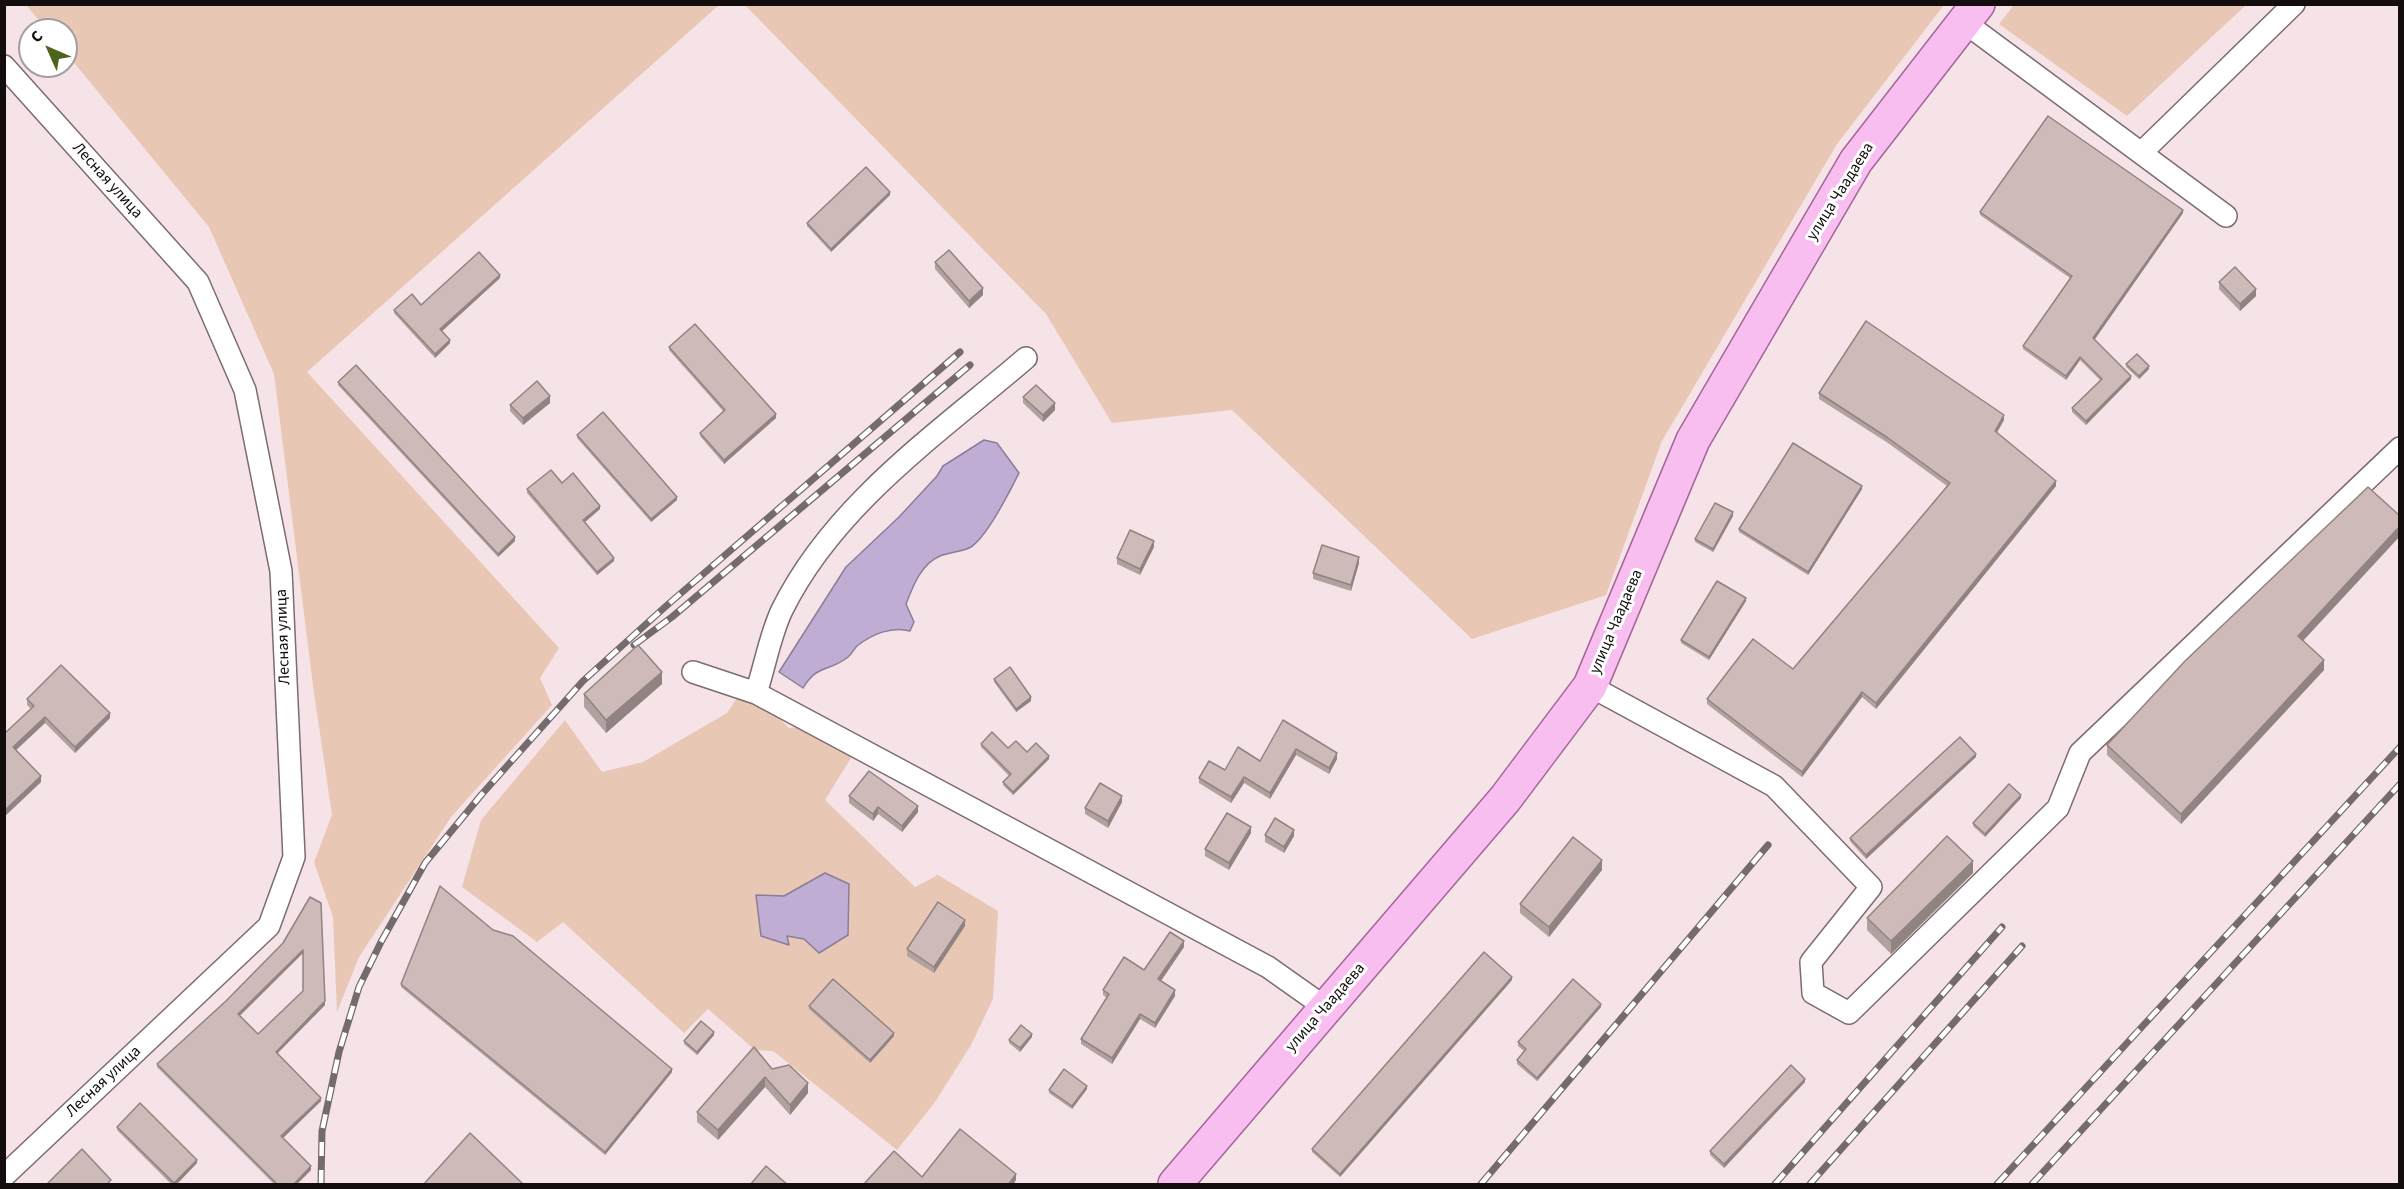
<!DOCTYPE html>
<meta charset="utf-8">
<style>
body{margin:0}
#map{position:relative;width:2404px;height:1189px;overflow:hidden;background:#f6e3e8;font-family:"Source Sans 3",sans-serif}
canvas{display:block}
.frame{position:absolute;inset:0;border:6px solid #130d0e;pointer-events:none}
.north{position:absolute;left:18px;top:18px;width:60px;height:60px;box-sizing:border-box;background:#fff;border:2px solid #a19e9f;border-radius:50%;rotate:315deg;font-size:16px;font-weight:700;line-height:24px;text-align:center;color:#130d0e}
.north::after{content:'';display:block;margin:auto;width:21px;height:27px;background:#4b6618;clip-path:polygon(50% 0,100% 100%,50% 72%,0 100%)}
</style>
<div id="map">
<canvas width="2404" height="1189"></canvas>
<div class="frame"></div>
<div class="north">С</div>
</div>
<script>
const c = document.querySelector('canvas').getContext('2d');
c.lineJoin = 'round';
function fillPath(path, color) {
  c.fillStyle = color;
  c.fill(path, 'evenodd');
}
function trace(path, color, width, dash) {
  c.strokeStyle = color;
  c.lineWidth = width;
  c.lineCap = dash ? 'butt' : 'round';
  c.setLineDash(dash || []);
  c.stroke(path);
}
function label(font, color, halo, rows, align = 'center') {
  c.font = font + ' "Source Sans 3",sans-serif';
  c.lineWidth = 6;
  c.setLineDash([]);
  c.textBaseline = 'middle';
  c.strokeStyle = halo;
  c.fillStyle = color;
  for (const [text, x, y, turn = 0] of rows) {
    c.save();
    c.translate(x, y);
    c.rotate((+turn || 0) * Math.PI / 180);
    c.textAlign = isNaN(turn) ? turn : align;
    if (halo) c.strokeText(text, 0, 0);
    c.fillText(text, 0, 0);
    c.restore();
  }
}
const green = new Path2D(`
 M26,5h693l-412,367 252,276 -19,30 12,27 -101,112 -92,140 -22,55 -4,-95 -19,-55 18,-47 -19,-129 -39,-312 -65,-147 -143,-174v-23h-19z
 M745,5h1199l-107,139 -175,297 -56,154 -134,44 -240,-229 -120,13 -66,-109z
 M2014,5v-1l232,1 -119,111 -128,-92z
 M740,693l27,13 22,22 16,-2 49,27 -29,47 90,87 23,-12 60,36 -5,88 -22,46 -36,57 -38,48 -124,-99 -18,-1 -47,-41 -24,24 -121,-111 -26,20 -75,-55 19,-67 84,-100 37,52 41,-10 84,-49zM849,884l-1,51 -44,4 -18,-3 2,8 -31,-49 27,1z`);
const water = new Path2D(`
 M984,440l13,3 22,30c-9,18 -31,63 -48,74 -9,5 -21,5 -31,9 -19,8 -27,30 -34,48l8,18 -4,9c-18,-5 -38,3 -53,15 -3,3 -5,8 -9,11 -18,15 -30,6 -45,31l-24,-16 67,-105 53,-50 38,-41 6,-10z
 M825,873l24,11 -1,51 -29,18 -15,-14 -17,-3 2,9 -28,-9 -5,-41 28,1z`);
const street = new Path2D(`
 M1964,22l262,194
 M4,66l194,216 47,108 36,181 13,286 -25,69 -265,250
 M2141,153l153,-149
 M693,672l63,21 512,274 58,41
 M1590,686l184,100 97,101 -60,75 2,31 36,20 209,-205 22,-55 320,-305
 M756,693c9,-27 14,-58 26,-83 52,-106 158,-178 244,-252`);
const primary = new Path2D(`
 M1175,1184l330,-385 85,-113 103,-246 163,-279 122,-157`);
const rail = new Path2D(`
 M634,645l38,-28 298,-252
 M321,1184l1,-53 17,-79 20,-65 22,-45 44,-79 57,-69 101,-113 82,-74 295,-255
 M1481,1184l287,-339
 M1775,1184l227,-257
 M1810,1184l212,-238
 M1997,1184l403,-437
 M2032,1184l368,-400`);
const wall = new Path2D(`
 M890,195l-59,57 -24,-26v-3z
 M1980,212l203,1 -89,127 37,39 -45,46 -14,-13v-4l28,-28 -20,-20 -14,20 -43,-31v-3l47,-68 -90,-63z
 M935,262l48,33 -14,13 -34,-39z
 M500,278l-58,53 8,12 -15,15 -41,-45v-3l27,-5z
 M2219,282l37,14 -16,15 -21,-22z
 M669,347l107,71 -52,46 -24,-28v-3l23,-22 -54,-61z
 M2126,364l23,5 -10,10 -13,-12z
 M338,382l177,159 -17,16 -160,-172z
 M1819,393l185,27 -7,12 59,54 -180,223 -14,-12 -60,80 -95,-73v-5l86,-30 154,-183 -59,-43 -69,-44z
 M1023,397l32,13 -12,12 -20,-19z
 M550,403l-27,22 -13,-14v-6z
 M577,435l100,65 -26,22 -74,-84z
 M562,483l38,26 -16,13 30,39 -17,14 -70,-82v-4z
 M1862,489l-54,86 -69,-43v-3z
 M1733,516l-20,36 -18,-10v-3z
 M2400,516v20l-97,105 21,29 -143,154 -74,-69v-10z
 M1154,547l-14,28 -23,-11v-6z
 M1359,563l-8,28 -38,-12v-6z
 M1746,601l-37,59 -28,-17v-3z
 M994,679l37,22 -15,11 -22,-30z
 M662,684l-56,49 -22,-26v-13z
 M27,699l83,19 -35,35 -30,-30 -29,27 25,32 -37,35v-83l27,-25 -4,-4z
 M1283,720l54,39 -8,15 -33,-19 -26,44 -26,-16 -13,20 -32,-20v-5l61,-17z
 M981,744l27,4 19,4 22,7 -36,36 -10,-10v-3l6,-6 -28,-29z
 M1976,757l-110,102 -16,-18v-3z
 M849,796l69,16 -16,20 -24,-18 -5,7 -24,-18z
 M2021,798l-36,39 -12,-11v-3z
 M1122,802l-14,26 -23,-14v-6z
 M1251,833l-22,37 -24,-14v-7z
 M1265,835l29,1 -10,17 -19,-11z
 M1602,870l-53,67 -29,-24v-9z
 M1973,873l-82,81 -24,-24v-12z
 M310,897l15,108 -48,48 44,48 -38,37 28,32 -15,15h-21l-118,-118v-3l69,-63 57,-58zM303,953v38l-45,43 -18,-18z
 M965,926l-31,47 -27,-17v-7z
 M493,930l179,142 -67,83 -204,-168v-3z
 M1184,947l-23,34 14,15 -20,32 -15,-9 -28,45 -31,-20v-5l26,-41 -4,-3v-5l41,-20z
 M1512,980l-172,197 -28,-25v-3z
 M809,1006l85,30 -24,27 -61,-54z
 M1601,1007l-64,74 -20,-17v-4l7,-9 -6,-5v-4z
 M714,1035l-17,20 -13,-11v-3z
 M1032,1037l-12,15 -11,-9v-3z
 M772,1069l36,24 -18,22 -25,-28 -47,53 -21,-18v-10z
 M1805,1082l-81,86 -14,-13v-4z
 M1087,1089l-15,20 -23,-16v-3z
 M117,1127l80,36 -21,22h-4l-55,-55z`);
const shadedWall = new Path2D(`
 M890,192v3l-59,57v-3z
 M2183,210v3l-90,129v-4z
 M500,275v3l-60,55v-4z
 M983,288v7l-14,13v-7z
 M2256,289v7l-16,15v-7z
 M450,340v3l-15,15v-4z
 M2080,357v3l-14,20v-4z
 M2149,366v3l-10,10v-3z
 M2131,376v3l-45,46v-4z
 M550,396v7l-27,22v-7z
 M1055,403v7l-12,12v-7z
 M776,414v4l-52,46v-4z
 M2004,415v5l-9,16v-5z
 M2056,481v5l-180,223v-6z
 M1862,486v3l-54,86v-3z
 M677,497v3l-26,22v-3z
 M600,506v3l-17,15v-4z
 M1733,512v4l-20,36v-3z
 M2400,526v10l-102,110v-10z
 M515,537v4l-17,16v-3z
 M1154,541v6l-14,28v-6z
 M1359,557v6l-8,28v-6z
 M614,558v3l-17,14v-3z
 M1746,598v3l-37,59v-3z
 M2324,660v10l-143,154v-10z
 M662,672v12l-56,49v-13z
 M1862,692v5l-60,80v-5z
 M1031,697v4l-15,11v-3z
 M110,713v5l-35,35v-6z
 M45,717v6l-32,30v-6z
 M1296,749v6l-26,44v-6z
 M1337,753v6l-8,15v-6z
 M1976,754v3l-110,102v-4z
 M1049,756v3l-36,36v-3z
 M41,776v6l-37,35v-6z
 M1244,777v6l-13,20v-6z
 M2021,795v3l-36,39v-3z
 M1122,796v6l-14,26v-7z
 M918,806v6l-16,20v-6z
 M878,807v7l-5,7v-7z
 M1251,827v6l-22,37v-7z
 M1294,830v6l-10,17v-6z
 M1602,860v10l-53,67v-10z
 M1973,861v12l-82,81v-13z
 M965,920v6l-31,47v-6z
 M1184,941v6l-26,38v-6z
 M303,950v3l-65,64v-3z
 M1512,977v3l-172,197v-3z
 M1175,990v6l-20,32v-5z
 M325,1001v4l-49,50v-3z
 M1601,1004v3l-64,74v-3z
 M1140,1014v5l-28,45v-6z
 M714,1032v3l-17,20v-3z
 M894,1033v3l-24,27v-3z
 M1032,1034v3l-12,15v-4z
 M672,1069v3l-67,83v-3z
 M765,1077v10l-47,53v-10z
 M1805,1079v3l-81,86v-4z
 M808,1083v10l-18,22v-10z
 M1087,1086v3l-15,20v-3z
 M321,1098v3l-40,39v-4z
 M197,1160v3l-21,22h-2v-2z
 M311,1166v4l-15,15h-3z
 M1016,1174v6l-3,5h-5z`);
const building = new Path2D(`
 M2048,116l135,94 -90,128 38,38 -45,45 -14,-13 30,-29 -22,-22 -14,19 -43,-30 49,-70 -92,-64z
 M866,167l24,25 -59,57 -24,-26z
 M949,250l34,38 -14,13 -34,-39z
 M479,252l21,23 -60,54 10,11 -15,14 -41,-44 18,-16 9,11z
 M2235,267l21,22 -16,15 -21,-22z
 M1866,321l138,94 -9,16 61,50 -180,222 -14,-11 -60,80 -95,-73 46,-60 40,30 157,-186 -62,-45 -69,-45z
 M695,324l81,90 -52,46 -24,-27 25,-23 -56,-63z
 M2137,354l12,12 -10,10 -13,-12z
 M356,365l159,172 -17,17 -160,-172z
 M537,381l13,15 -27,22 -13,-13z
 M1036,385l19,18 -12,12 -20,-18z
 M603,412l74,85 -26,22 -74,-84z
 M1793,443l69,43 -54,86 -69,-43z
 M551,470l11,13 11,-10 27,33 -17,14 31,38 -17,14 -70,-83z
 M2368,487l32,29v10l-102,110 26,24 -143,154 -74,-69 78,-84z
 M1715,503l18,9 -20,37 -18,-10z
 M1130,530l24,11 -14,28 -23,-11z
 M1322,545l37,12 -8,28 -38,-12z
 M1717,581l29,17 -37,59 -28,-17z
 M638,645l24,27 -56,48 -22,-26z
 M61,665l49,48 -35,34 -30,-30 -32,30 28,29 -37,35v-77l30,-28 -7,-7z
 M1010,667l21,30 -15,12 -22,-30z
 M1283,720l54,33 -8,15 -33,-19 -26,44 -26,-16 -13,20 -32,-19 10,-17 16,9 13,-23 22,14z
 M992,732l16,16 8,-7 11,11 9,-9 13,13 -36,36 -10,-10 8,-8 -30,-30z
 M1960,737l16,17 -110,101 -16,-17z
 M869,771l49,35 -16,20 -24,-19 -5,7 -24,-18z
 M1100,783l22,13 -14,25 -23,-13z
 M2009,784l12,11 -36,39 -12,-11z
 M1227,813l24,14 -22,36 -24,-14z
 M1275,818l19,12 -10,17 -19,-12z
 M1947,836l26,25 -82,80 -24,-23z
 M1573,837l29,23 -53,67 -29,-23z
 M440,886l53,44 20,6 159,133 -67,83 -204,-168z
 M310,897l11,6 4,98 -49,51 45,46 -40,38 30,30 -18,19h-15l-121,-121 69,-63 57,-58zM303,950v41l-45,43 -20,-20z
 M938,902l27,18 -31,47 -27,-18z
 M1170,932l14,9 -26,38 17,11 -20,33 -15,-9 -28,44 -31,-19 28,-45 -6,-4 21,-33 20,13z
 M1484,952l28,25 -172,197 -28,-25z
 M833,979l61,54 -24,27 -61,-54z
 M1573,979l28,25 -64,74 -20,-18 9,-11 -8,-7z
 M701,1021l13,11 -17,20 -13,-11z
 M1021,1025l11,9 -12,14 -11,-8z
 M754,1047l18,22 17,-4 19,18 -18,22 -25,-28 -47,53 -21,-18z
 M1791,1065l14,14 -81,85 -14,-13z
 M1064,1069l23,17 -15,20 -23,-16z
 M140,1103l57,57 -23,23 -57,-56z
 M960,1129l56,45 -8,11h-145l31,-34 28,26z
 M470,1133l54,52h-101z
 M82,1149l29,31 -5,5h-60z
 M766,1166l22,19h-38z`);
const streetNames = [
 ["Лесная улица",107,181,48],
 ["улица Чаадаева",1841,192,-58],
 ["улица Чаадаева",1617,622,-67],
 ["Лесная улица",284,637,-92],
 ["улица Чаадаева",1326,1008,-49],
 ["Лесная улица",104,1082,-43]
];
fillPath(green, '#e8c7b5');
fillPath(water, '#bfadd4');
trace(water, '#8b7d99', 1.5);
trace(street, '#7c6b70', 24);
trace(primary, '#a5649a', 36);
trace(street, '#fff', 21);
trace(primary, '#f8bef0', 33);
trace(rail, '#756a6c', 7);
trace(rail, '#fff', 4.5, [14]);
fillPath(wall, '#b1a19f');
fillPath(shadedWall, '#908382');
fillPath(building, '#cebbb9');
trace(building, '#908382', 1.5);
label('16px', '#130d0e', '#fff', streetNames);
</script>
